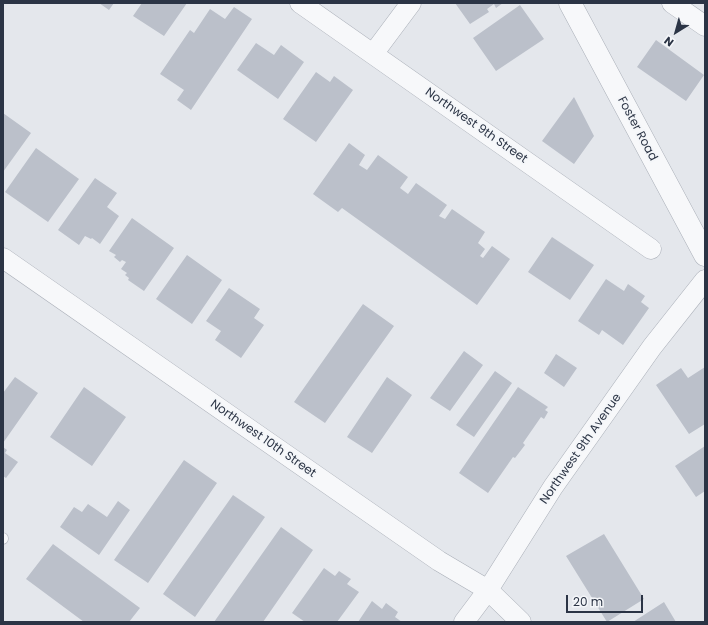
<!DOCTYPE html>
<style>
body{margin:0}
#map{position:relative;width:708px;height:625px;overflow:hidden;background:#e4e7ec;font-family:Poppins,sans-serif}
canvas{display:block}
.frame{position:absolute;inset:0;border:4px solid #2b3445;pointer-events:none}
.north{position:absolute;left:656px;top:12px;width:40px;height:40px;-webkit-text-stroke:3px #f4f6f9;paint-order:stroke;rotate:217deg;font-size:11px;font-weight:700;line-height:16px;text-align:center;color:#2b3445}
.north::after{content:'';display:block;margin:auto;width:14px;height:18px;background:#2b3445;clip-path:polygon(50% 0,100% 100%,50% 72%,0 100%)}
.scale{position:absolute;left:566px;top:595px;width:77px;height:18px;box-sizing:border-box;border:2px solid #2b3445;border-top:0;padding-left:5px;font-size:12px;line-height:14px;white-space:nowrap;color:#2b3445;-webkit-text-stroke:3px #f4f6f9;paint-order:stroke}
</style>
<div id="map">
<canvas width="708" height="625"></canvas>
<div class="frame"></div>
<div class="north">N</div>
<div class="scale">20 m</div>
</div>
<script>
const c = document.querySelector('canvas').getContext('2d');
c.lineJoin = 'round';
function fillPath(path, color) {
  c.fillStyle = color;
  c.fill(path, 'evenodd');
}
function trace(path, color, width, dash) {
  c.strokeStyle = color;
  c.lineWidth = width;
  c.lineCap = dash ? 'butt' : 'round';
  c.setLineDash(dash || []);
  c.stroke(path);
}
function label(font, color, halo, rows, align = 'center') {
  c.font = font + ' Poppins,sans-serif';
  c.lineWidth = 3.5;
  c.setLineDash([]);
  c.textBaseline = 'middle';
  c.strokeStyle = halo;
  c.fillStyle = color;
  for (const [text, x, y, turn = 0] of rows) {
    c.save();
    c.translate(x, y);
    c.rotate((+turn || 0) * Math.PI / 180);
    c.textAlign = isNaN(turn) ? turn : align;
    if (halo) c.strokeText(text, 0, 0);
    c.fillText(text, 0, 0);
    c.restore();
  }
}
const building = new Path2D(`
 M99,3h15l-5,7z
 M142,3h45l-23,33 -31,-20z
 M455,3h48l-7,5 -2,-4 -7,5 2,3 -19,12z
 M520,5l24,34 -48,32 -23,-33z
 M234,7l18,12 -61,91 -14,-10 7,-10 -24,-16 30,-44 4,3 16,-24 15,10z
 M656,40l48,35 -18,26 -49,-34z
 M256,43l18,12 7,-10 23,17 -26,37 -41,-29z
 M316,72l14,10 4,-6 19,14 -37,52 -33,-23z
 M574,97l20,39 -20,28 -32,-23z
 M3,113l28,20 -28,39z
 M349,143l16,12 -6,10 8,5 11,-15 30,22 -8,11 8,6 8,-11 31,22 -8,11 6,3 7,-10 33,23 -7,11 7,6 -5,7 3,2 9,-12 18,13 -33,46 -135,-97 -4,4 -25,-18z
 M36,148l43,31 -31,43 -43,-30z
 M95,178l22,15 -10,14 12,9 -19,28 -8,-6 -1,1 -6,-3 -6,9 -21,-15z
 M132,218l42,30 -30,43 -16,-11 1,-2 -4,-3 2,-2 -6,-4 5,-7 -4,-2 -2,2 -6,-5 2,-2 -7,-4z
 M552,237l42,28 -24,35 -42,-28z
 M187,255l35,25 -30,44 -36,-25z
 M606,279l18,12 4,-7 17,12 -4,6 8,6 -26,37 -21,-15 -3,5 -21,-14z
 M229,288l31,21 -6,9 10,7 -23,33 -26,-18 6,-9 -15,-10z
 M363,304l31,22 -69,97 -31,-21z
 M464,351l19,14 -33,46 -20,-13z
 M556,354l21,14 -13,19 -20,-14z
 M705,367v45h-1l1,2v10l-16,10 -33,-49 25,-17 7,10z
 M495,371l17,12 -38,54 -18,-12z
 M15,377l23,16 -35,50v-50z
 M387,377l25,18 -40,58 -25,-16z
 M84,387l42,30 -34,49 -42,-29z
 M518,387l30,20 -3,3 3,2 -4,7 -3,-2 -18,26 2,2 -10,13 -2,-1 -25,36 -29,-20z
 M705,446v45l-9,6 -21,-31z
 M3,447l4,3 -2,3 13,9 -12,16 -3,-2z
 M184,460l33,23 -69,100 -34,-23z
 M233,495l32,22 -70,100 -32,-23z
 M118,501l12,9 -31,45 -39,-28 14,-20 8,5 6,-8 19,13z
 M281,527l32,23 -50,72h-49z
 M604,534l40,65 -37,23 -41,-66z
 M53,544l87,64 -11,14h-45l-58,-43z
 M324,568l11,8 4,-5 12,8 -4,5 12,8 -22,30h-32l-13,-9z
 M372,601l10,8 4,-6 12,9 -3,5 7,5h-44z
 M664,602l12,20h-43z`);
const service = new Path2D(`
 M3,538v1`);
const minor = new Path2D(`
 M300,3l351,246
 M672,3l33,23
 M373,54l38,-51
 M3,258l436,303 49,29 33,32
 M464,622l24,-32 65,-103 99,-140 53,-67`);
const tertiary = new Path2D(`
 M570,3l135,252`);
const streetNames = [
 ["Northwest 9th Street",476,126,35],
 ["Foster Road",637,129,62],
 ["Northwest 10th Street",263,439,35],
 ["Northwest 9th Avenue",581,449,-55]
];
fillPath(building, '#bbc0ca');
trace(service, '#a9aeb7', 11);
trace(minor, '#a9aeb7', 21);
trace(tertiary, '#a9aeb7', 23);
trace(service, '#f7f8fa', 10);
trace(minor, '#f7f8fa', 20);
trace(tertiary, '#f7f8fa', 22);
label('12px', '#2b3445', '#f4f6f9', streetNames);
</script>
